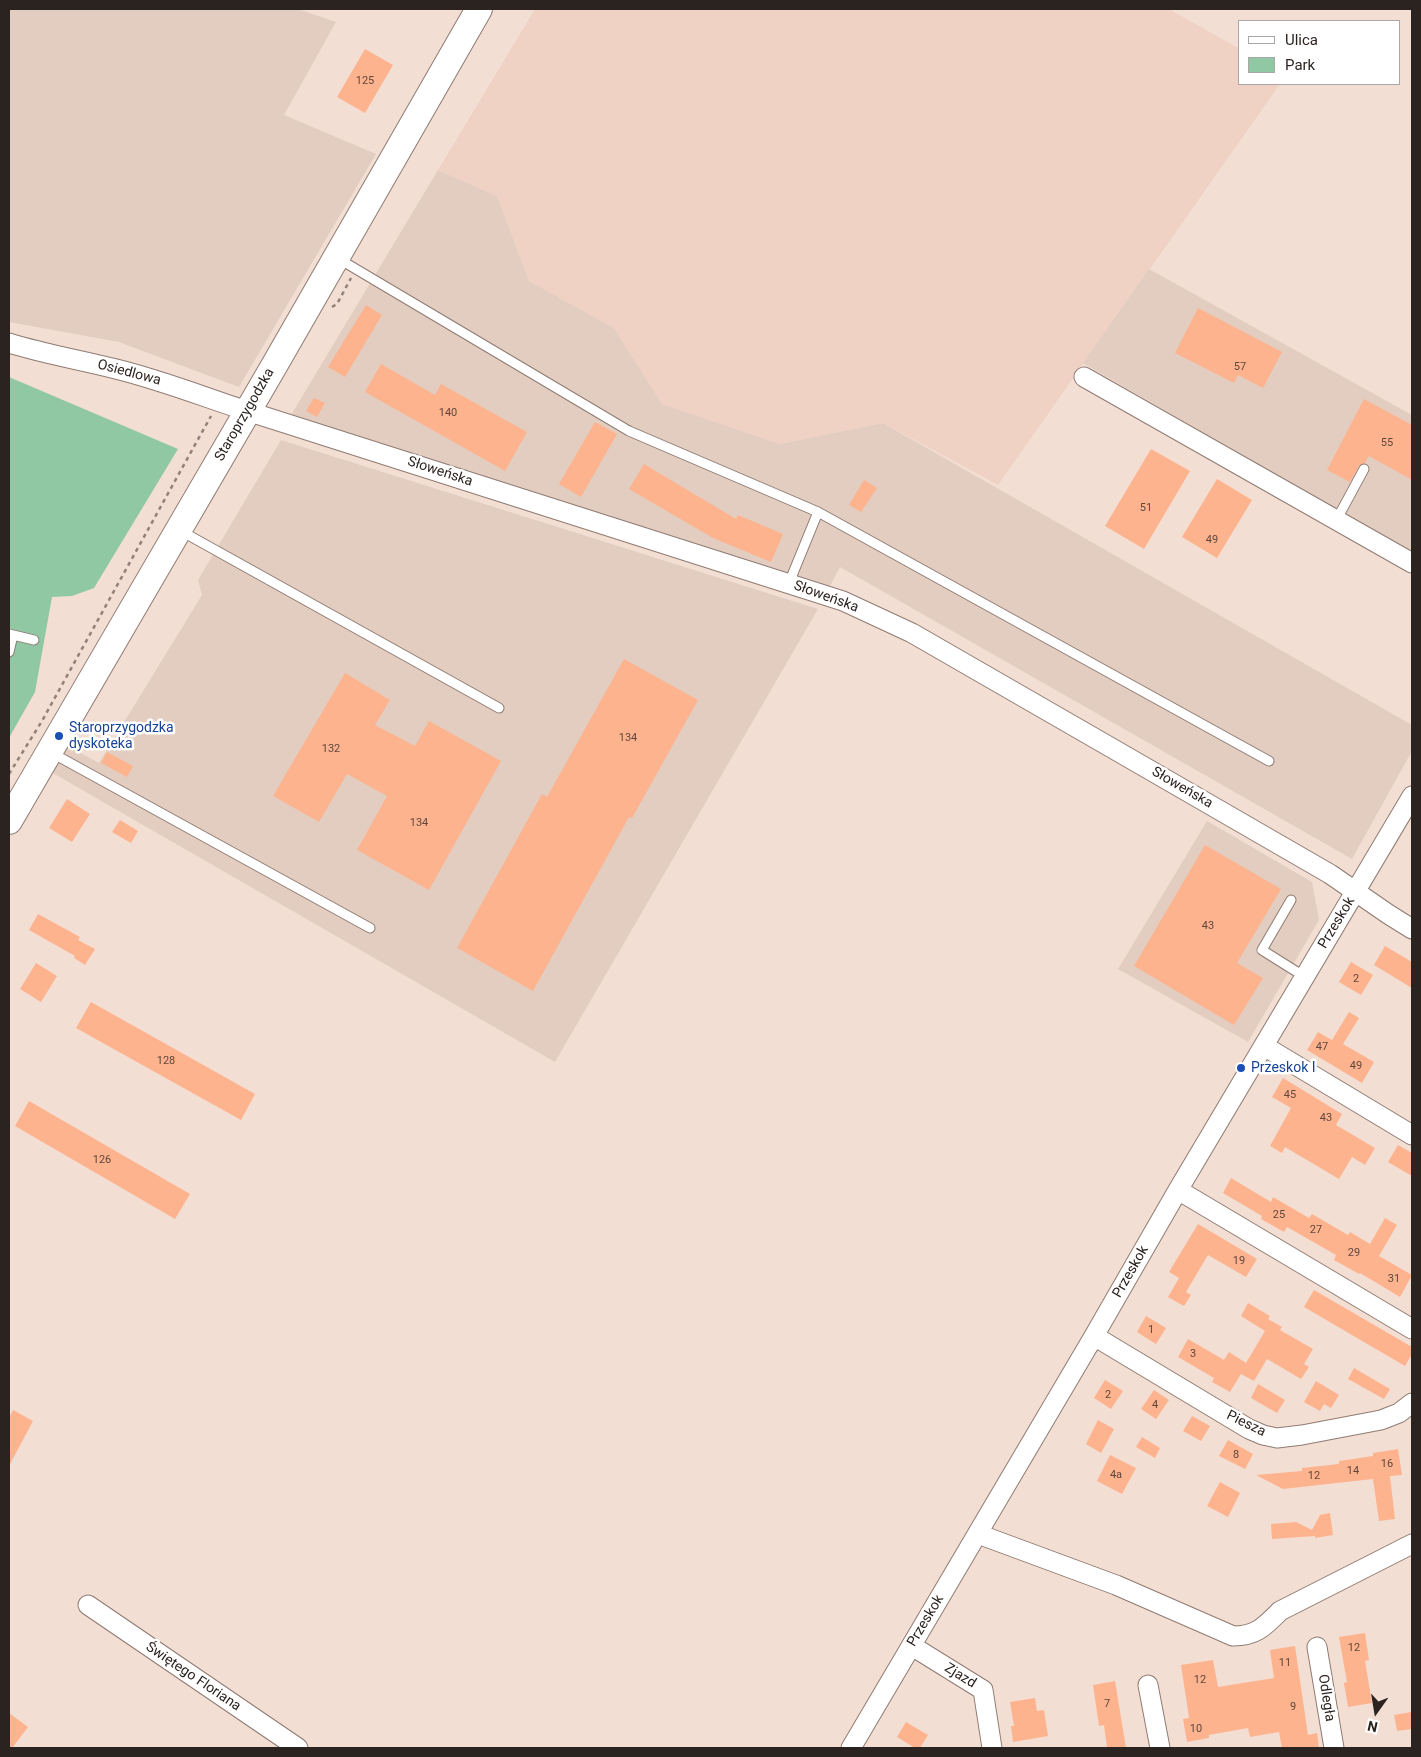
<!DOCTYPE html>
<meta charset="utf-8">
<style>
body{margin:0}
#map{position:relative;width:1421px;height:1757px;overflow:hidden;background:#f3ded3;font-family:Roboto,sans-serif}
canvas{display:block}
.frame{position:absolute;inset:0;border:10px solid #2b2320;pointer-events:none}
.legend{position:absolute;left:1238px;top:20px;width:162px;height:65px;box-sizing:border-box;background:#fff;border:1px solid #aaa7a6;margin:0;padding:6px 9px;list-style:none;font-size:15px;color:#2b2320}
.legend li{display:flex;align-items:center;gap:10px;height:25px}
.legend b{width:25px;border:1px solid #aaa7a6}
.north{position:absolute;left:1351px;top:1687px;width:50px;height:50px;-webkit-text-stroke:4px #fff;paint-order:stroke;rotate:193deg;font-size:14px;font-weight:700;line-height:20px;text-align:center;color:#2b2320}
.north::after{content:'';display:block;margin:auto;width:18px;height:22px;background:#2b2320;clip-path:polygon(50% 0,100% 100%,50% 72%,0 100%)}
</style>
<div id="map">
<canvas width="1421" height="1757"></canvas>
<div class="frame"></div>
<ul class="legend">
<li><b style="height:6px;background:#fff"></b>Ulica</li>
<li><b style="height:14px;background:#91c8a4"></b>Park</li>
</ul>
<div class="north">N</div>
</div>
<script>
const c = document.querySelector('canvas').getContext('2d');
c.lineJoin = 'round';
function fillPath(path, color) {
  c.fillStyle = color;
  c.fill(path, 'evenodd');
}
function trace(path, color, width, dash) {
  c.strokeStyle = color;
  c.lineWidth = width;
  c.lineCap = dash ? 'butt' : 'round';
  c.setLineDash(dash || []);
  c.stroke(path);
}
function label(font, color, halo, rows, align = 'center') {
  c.font = font + ' Roboto,sans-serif';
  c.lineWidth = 5;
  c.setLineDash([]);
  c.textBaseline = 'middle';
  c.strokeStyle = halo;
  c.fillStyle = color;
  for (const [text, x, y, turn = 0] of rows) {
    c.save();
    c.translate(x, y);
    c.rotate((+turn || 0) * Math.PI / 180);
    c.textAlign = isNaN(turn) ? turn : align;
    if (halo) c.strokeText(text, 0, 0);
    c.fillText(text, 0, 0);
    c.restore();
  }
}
const built = new Path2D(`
 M535,9h634l71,40v35h40l-282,401 -115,-62 -103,21 -118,-40 -48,-76 -85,-47 -32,-85 -59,-26z`);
const industrial = new Path2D(`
 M9,9h289l38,13 -52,93 92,39 -137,233 -120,-45 -110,-20z
 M438,170l59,26 32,85 85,47 48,76 118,40 103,-21 529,302v26l-60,108 -512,-292 -10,19 -539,-171z
 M1149,269l263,146v138l-329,-190z
 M281,440l537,169 -263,453 -504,-290 17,-26 31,17 103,-168 -4,-15z
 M1207,821l105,61 7,38 -71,122 -130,-73z`);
const green = new Path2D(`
 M9,377l169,72 -84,139 -22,8 -20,1 -17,95 -26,46z`);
const building = new Path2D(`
 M365,49l28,16 -28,48 -28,-16z
 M366,305l16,10 -37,62 -17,-10z
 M1198,308l84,44 -19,36 -25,-13 -4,8 -59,-30z
 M381,364l54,31 6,-11 86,48 -22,39 -140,-79z
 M314,398l11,5 -8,14 -11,-6z
 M1364,399l48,26v55l-43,-24 -4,7 -6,3 -9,16 -23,-12z
 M595,422l22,12 -36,63 -22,-13z
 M1151,449l39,22 -46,78 -39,-23z
 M644,464l92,55 2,-4 45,19 -12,28 -58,-24 -84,-49z
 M1217,479l35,21 -35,58 -35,-21z
 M864,480l13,8 -16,24 -12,-7z
 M624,659l74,41 -66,118 -3,-1 -96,174 -76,-43 85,-154 5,3z
 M345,673l45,27 -15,25 40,21 14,-25 72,40 -72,129 -72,-40 30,-54 -40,-22 -28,48 -46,-26z
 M107,752l26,14 -6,11 -26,-14z
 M67,799l23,15 -18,28 -23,-14z
 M120,820l18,11 -7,12 -19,-11z
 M1205,845l76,44 -44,74 26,15 -29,47 -100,-59z
 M38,914l42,23 -2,3 17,9 -10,16 -11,-7 1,-2 -46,-26z
 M1385,946l27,16v26l-38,-23z
 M1351,962l22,13 -12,20 -22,-13z
 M36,963l21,13 -16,26 -21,-13z
 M91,1002l164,92 -14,26 -165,-92z
 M1349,1012l10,6 -16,26 31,18 -12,21 -55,-33 11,-18 14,8z
 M1283,1078l59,36 -6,11 39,23 -10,17 -13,-8 -13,22 -54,-32 -3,6 -12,-7 21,-38 -19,-11z
 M29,1101l161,93 -15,25 -160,-93z
 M1398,1145l14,8v23l-24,-14z
 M1231,1178l40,24 2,-5 36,21 3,-4 36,21 2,-3 20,12 15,-26 12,7 -18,31 33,19 -12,22 -40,-24 -1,1 -25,-14 2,-5 -49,-28 -3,5 -23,-13 1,-3 -39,-23z
 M1198,1224l59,35 -11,18 -38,-22 -22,37 5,3 -7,11 -16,-9 11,-19 -10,-6z
 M1314,1290l98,57v7l-7,12 -101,-59z
 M1248,1303l22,13 -2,3 14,8 -2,3 33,19 -9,15 5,3 -8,12 -34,-20 -13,22 -13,-7 -11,18 -18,-10 2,-4 -36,-21 10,-18 36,21 5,-8 17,11 19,-32 -24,-15z
 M1146,1316l20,12 -10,16 -19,-12z
 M1354,1368l36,21 -6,10 -36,-20z
 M1105,1380l18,11 -12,18 -17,-11z
 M1316,1381l23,14 -8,13 -7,-4 -4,7 -16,-9z
 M1258,1384l27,16 -8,13 -26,-15z
 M1154,1390l15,10 -13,19 -15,-10z
 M13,1410l20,11 -24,45v-48z
 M1192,1416l18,10 -9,15 -18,-10z
 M1098,1420l16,9 -13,24 -15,-9z
 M1142,1437l18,11 -5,10 -19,-11z
 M1228,1440l25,14 -8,15 -26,-13z
 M1398,1449l4,26 -12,1 5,43 -16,2 -6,-42 -90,10 -27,-14 46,-4v-3l37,-4v-3l34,-5v-3z
 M1110,1455l26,13 -14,26 -25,-13z
 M1220,1482l20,11 -12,24 -21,-11z
 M1330,1513l3,22 -18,3v-2l-43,3 -1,-15 25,-2 16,8 8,-15z
 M1365,1633l4,27 -4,1 7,42 -24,4 -4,-24 3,-1 -8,-45z
 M1295,1646l13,89 9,-2 2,15h-37l-3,-16 -29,5 -2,-9 -39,7v3l-22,4 -4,-23 6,-1 -8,-53 32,-5 5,27 56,-9 -4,-28z
 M1115,1681l11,67h-19l-3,-23 -5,1 -6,-41z
 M1035,1698l2,13 7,-1 4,26 -35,6 -2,-16h3l-4,-24z
 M1411,1712l1,17 -15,2 -3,-16z
 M9,1713l19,14 -16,21h-3z
 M906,1722l22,13 -8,13h-5l-18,-11z`);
const path = new Path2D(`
 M332,307l5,-3 14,-26
 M9,774l33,-53 169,-305`);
const lane = new Path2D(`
 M339,259l290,172 189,81
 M1337,519l27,-50
 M181,531l318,177
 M789,583l29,-71 451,249
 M9,634l25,6
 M9,652l4,-17
 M52,753l318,175
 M1291,900l-29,50 43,27`);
const street = new Path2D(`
 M9,343c35,11 72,17 107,26 45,11 88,28 131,42l596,190 69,32 198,114 220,127 58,40 24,15
 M1084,377l328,186
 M1264,1046l148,89
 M1178,1190l234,139
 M1094,1336l155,93 14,6 14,3 25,-3 79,-15 18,-7 13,-10
 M978,1534l138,51 117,51c23,0 31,-9 47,-25l132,-67
 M88,1605l210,143
 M912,1646l71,44 9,58
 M1317,1647l17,101
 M1148,1685l12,63
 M851,1748l243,-412 84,-146 234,-394`);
const secondary = new Path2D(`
 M9,821l265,-455 205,-357`);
const markers = [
 [59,736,5,"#1a4fb4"],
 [1241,1068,5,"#1a4fb4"]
];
const numberNames = [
 ["125",365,81],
 ["57",1240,367],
 ["140",448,413],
 ["55",1387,443],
 ["51",1146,508],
 ["49",1212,540],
 ["134",628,738],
 ["132",331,749],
 ["134",419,823],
 ["43",1208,926],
 ["2",1356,979],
 ["47",1322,1047],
 ["128",166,1061],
 ["49",1356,1066],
 ["45",1290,1095],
 ["43",1326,1118],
 ["126",102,1160],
 ["25",1279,1215],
 ["27",1316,1230],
 ["29",1354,1253],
 ["19",1239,1261],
 ["31",1394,1279],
 ["1",1151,1330],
 ["3",1193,1354],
 ["2",1108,1395],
 ["4",1155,1405],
 ["8",1236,1455],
 ["16",1387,1464],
 ["14",1353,1471],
 ["4a",1116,1475],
 ["12",1314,1476],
 ["12",1354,1648],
 ["11",1285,1663],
 ["12",1200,1680],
 ["7",1107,1704],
 ["9",1293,1707],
 ["10",1196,1729]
];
const streetNames = [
 ["Osiedlowa",129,373,15],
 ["Staroprzygodzka",245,415,-60],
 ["Słoweńska",440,472,18],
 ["Słoweńska",826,597,20],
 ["Słoweńska",1182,788,30],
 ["Przeskok",1337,923,-59],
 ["Przeskok",1131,1272,-60],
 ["Piesza",1246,1424,26],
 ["Przeskok",926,1621,-59],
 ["Zjazd",960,1676,32],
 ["Świętego Floriana",193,1677,34],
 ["Odległa",1326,1698,81]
];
const transitNames = [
 ["Staroprzygodzka",69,728],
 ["dyskoteka",69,744],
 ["Przeskok I",1251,1068]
];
fillPath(built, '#efd2c4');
fillPath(industrial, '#e2cdc0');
fillPath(green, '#91c8a4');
fillPath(building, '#fdb38e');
trace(lane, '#8f7b72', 11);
trace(street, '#8f7b72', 21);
trace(secondary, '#8f7b72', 28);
trace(path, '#91827b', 2.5, [4, 4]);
trace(lane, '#fff', 9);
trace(street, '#fff', 19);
trace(secondary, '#fff', 26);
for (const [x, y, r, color] of markers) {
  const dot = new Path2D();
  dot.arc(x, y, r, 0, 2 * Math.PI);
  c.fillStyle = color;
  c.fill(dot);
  trace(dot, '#fff', 2);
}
label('11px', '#60473c', null, numberNames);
label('14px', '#2b2320', '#fff', streetNames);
label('14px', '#164399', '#fff', transitNames, 'left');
</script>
